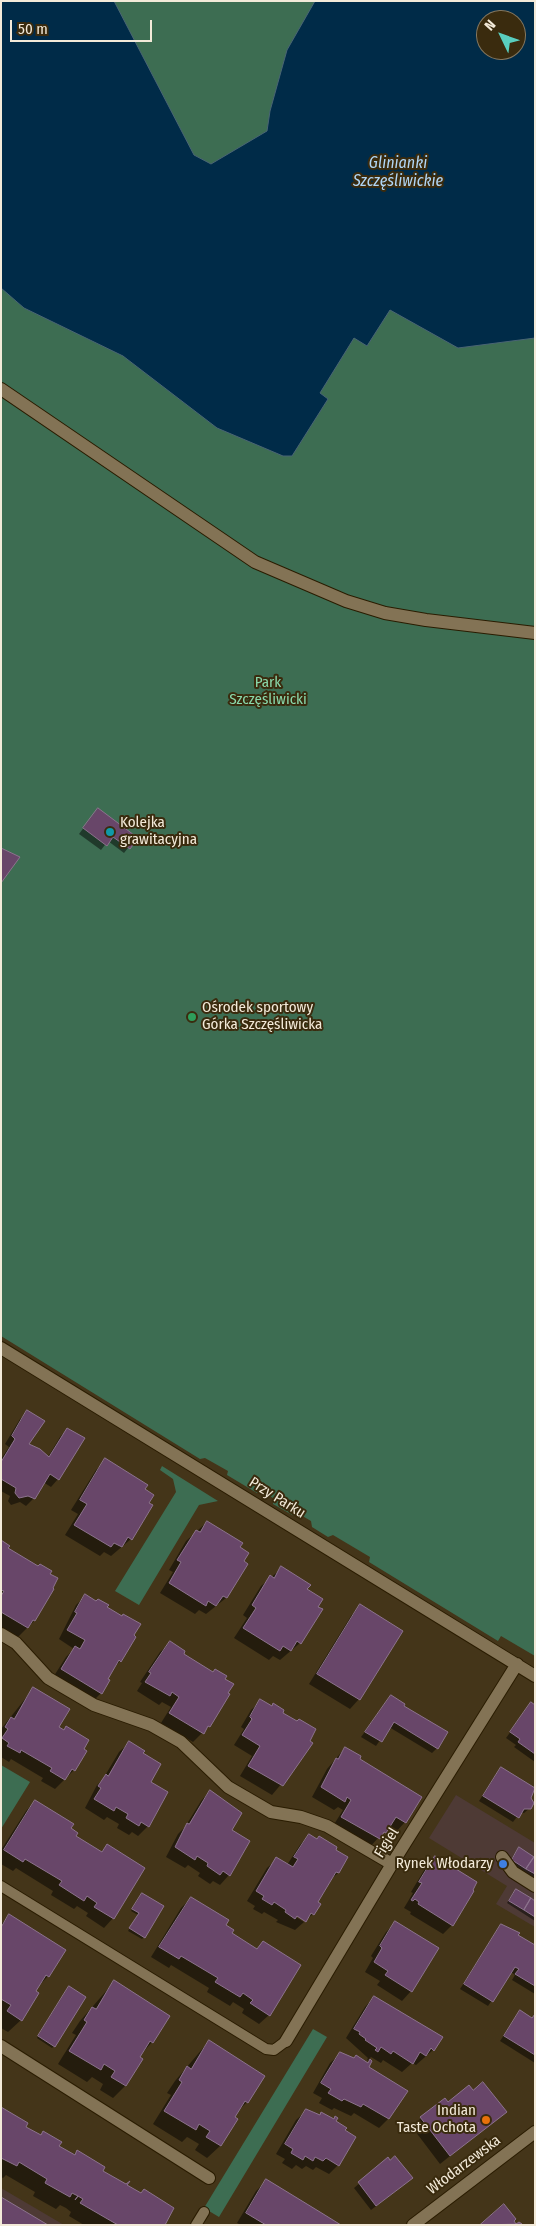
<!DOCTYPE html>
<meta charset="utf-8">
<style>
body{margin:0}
#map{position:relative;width:536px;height:2226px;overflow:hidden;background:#443519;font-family:"Fira Sans Condensed",sans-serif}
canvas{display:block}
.frame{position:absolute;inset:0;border:2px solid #f3ead9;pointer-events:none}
.north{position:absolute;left:476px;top:10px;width:50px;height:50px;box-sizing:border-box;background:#3a2b0e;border:1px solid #84775f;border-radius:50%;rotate:312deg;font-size:14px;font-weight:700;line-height:20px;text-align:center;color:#f3ead9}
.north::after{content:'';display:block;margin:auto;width:18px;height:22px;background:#59cebf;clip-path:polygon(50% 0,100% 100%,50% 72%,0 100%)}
.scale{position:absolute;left:10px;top:20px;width:142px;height:22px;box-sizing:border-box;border:2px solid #f3ead9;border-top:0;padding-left:6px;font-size:15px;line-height:18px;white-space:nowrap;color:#f3ead9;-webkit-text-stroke:4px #3a2b0e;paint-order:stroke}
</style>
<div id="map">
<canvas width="536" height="2226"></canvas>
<div class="frame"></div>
<div class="north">N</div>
<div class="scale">50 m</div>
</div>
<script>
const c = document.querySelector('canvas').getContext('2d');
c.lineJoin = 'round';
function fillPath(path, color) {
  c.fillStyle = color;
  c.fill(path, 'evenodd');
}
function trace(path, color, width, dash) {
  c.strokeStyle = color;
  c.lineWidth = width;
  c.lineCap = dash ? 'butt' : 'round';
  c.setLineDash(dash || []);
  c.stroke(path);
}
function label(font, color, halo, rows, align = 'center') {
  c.font = font + ' "Fira Sans Condensed",sans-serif';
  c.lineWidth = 4;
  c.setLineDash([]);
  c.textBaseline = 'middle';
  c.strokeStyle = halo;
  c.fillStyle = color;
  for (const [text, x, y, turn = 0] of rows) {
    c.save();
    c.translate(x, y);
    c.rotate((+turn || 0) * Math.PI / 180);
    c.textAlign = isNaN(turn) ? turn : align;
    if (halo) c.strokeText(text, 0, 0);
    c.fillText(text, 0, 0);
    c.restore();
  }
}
const commercial = new Path2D(`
 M456,1795l79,48v84l-39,-23 11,-18 -78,-48z
 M1,2188l63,37h-63z`);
const green = new Path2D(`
 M1,1h534v1655l-34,-20 -3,5 -129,-79 1,-5 -37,-22 -5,2 -16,-10 -1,-6 -12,-7 -5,2 -21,-12v-6l-12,-7 -4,2 -30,-18 1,-4 -23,-13 -5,1 -199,-123zM486,20h30v30h-30z
 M162,1466l56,35 -19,4 -60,100 -24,-14 61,-99 -3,-13 -13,-9z
 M1,1765l29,17 -29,47z
 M313,2029l14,8 -108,180 -15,-9z`);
const water = new Path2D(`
 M1,1h113l80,154 17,9 56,-33 3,-20 17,-61 28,-49h220v337l-77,10 -68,-38 -23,36 -13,-8 -34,55 8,6 -36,57h-9l-66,-28 -94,-72 -99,-48 -23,-20zM486,20h30v30h-30z`);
const shadow = new Path2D(`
 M94,814l42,24 -12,15 -16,-12 -7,9 -22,-16z
 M28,1412l-1,33 21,12 12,-20 7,-8 -9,50 -7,8 -8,-5 -9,16 -8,8 -6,-4 -9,3 -3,-4 2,-5 -9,-5v-32l8,-12 -4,-3 15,-25z
 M106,1460l37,30 -12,49 -20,17 -7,-4 -4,4 -35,-21 13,-21 -7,-4 25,-40z
 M207,1522l19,76 -20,16 -7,-4 -4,4 -35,-21 13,-21 -4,-2 17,-29z
 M1,1542l6,7 42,25 4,16 -19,31 -16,16 -17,-10z
 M282,1568l24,21 -6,54 -20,17 -7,-4 -4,4 -35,-22 13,-20 -4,-3 18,-29z
 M85,1596l20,12 15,53 -8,9 -11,23 -9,9 -40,-23 14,-22 8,-8 -15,-10 17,-34z
 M360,1606l-1,93 -9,10 -41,-25 42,-68z
 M170,1643l12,11 27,72 -16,16 -32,-19 10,-16 -9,-5 -3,3 -22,-14 5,-8 -2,-1 20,-30z
 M33,1689l24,39 6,3 3,-3 8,42 -19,19 -14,-8 2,-3 -32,-19 -2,3 -8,-5v-28z
 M391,1697l12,9 34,42 -5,5 -43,-26 -13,19 -15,-9z
 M261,1701l20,12 7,63 -16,19 -32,-19 12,-20 -18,-11 10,-16 -3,-2 10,-17z
 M531,1704l4,18v40l-21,-15 2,-2 -10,-7z
 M129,1743l12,11 8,28 17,11 -18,33 -10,10 -6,-4 -3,3 -12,-7 2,-4 -12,-7 -3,3 -19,-12 12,-23 6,-6 16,-27z
 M345,1748l13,12 47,62 -9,10 -8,-5 -19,21 -36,-22 10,-16 -5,-3 -4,3 -22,-13 15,-28z
 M501,1768l34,21 -5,9v10l-6,5h-4l-7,9 -34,-21z
 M210,1791l20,40 18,10 -19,34 -9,10 -7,-4 -3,3 -12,-8 2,-3 -12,-8 -3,3 -19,-11 12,-23 7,-7 16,-26z
 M35,1801l34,28 5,8 26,16 7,-7 6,72 -9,10 -18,-12 2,-3 -11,-7 -3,3 -23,-14 2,-4 -37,-23 -3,3 -12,-7v-14l25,-39z
 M309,1835l25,15 4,23 -10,9 -12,20 3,2 -6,10 -18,16 -19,-8 2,-2 -14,-8 -2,2 -9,-5 2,-3 -8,-5 20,-33 10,-9 10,6 13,-20zM292,1912l14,8 -2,2 -13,-8z
 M517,1851l18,8v19l-25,-16z
 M435,1857l17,68 -9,9 -33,-20 1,-2 -7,-4 9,-15 -2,-1 15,-25z
 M514,1892l21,10v19l-28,-18z
 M140,1896l4,41 -2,2 -14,-8 10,-16 -7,-4z
 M191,1898l39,36 26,16 7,-7 6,72 -10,9 -17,-11 2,-4 -11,-7 -3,4 -23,-14 2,-4 -38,-23 -2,3 -18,-11 30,-49z
 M10,1916l54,35 -16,25 -11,12 -16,32 -13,12 -7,-4v-104z
 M396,1922l15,69 -9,10 -25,-16 3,-4 -15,-9 8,-14 -2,-2 15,-24z
 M501,1926l34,21v47l-23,-14 3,-5 -4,-3 -23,34 -28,-17z
 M114,1982l54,34 -16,26 -13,15 3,2 -17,27 -12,12 -13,-8 3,-6 -11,-7 -5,5 -29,-18 18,-29 -4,-2 8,-12z
 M67,1990l-13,56 -2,2 -15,-10z
 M374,1997l59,53 -17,15 -4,-2 -10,9 -19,-12 -2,3 -10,-6 -3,3 3,2 -4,5 21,52 -9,9 -25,-15 -3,3 -17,-8 -2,2 -13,-7 3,-5 -9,-5 17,-30 10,-9 28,10 2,-2 -3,-2 1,-2 -22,-20 19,-31z
 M520,2012l11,7 4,-3v47l-35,-22z
 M209,2041l38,61 -10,10 -3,5 3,2 -17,27 -13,12 -12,-8 4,-6 -10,-6 -2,-1 -5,5 -29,-18 18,-29 -4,-2 8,-12z
 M473,2091l32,21 -65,52 -28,-37 9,-9z
 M1,2108l24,19 33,19 15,9 4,-3 86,73h-79l-15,-9 2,-4 -5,-4 -6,-3 -4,4 -23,-13 2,-4 -29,-17 -3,3 -2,-1z
 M306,2111l27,9 22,17 -17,28 -9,9 -13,-7 -3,3 -7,-4 -4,3 -6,-4 -4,4 -10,-6 3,-4 -9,-5 20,-34z
 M388,2159l18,24 -35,27 -17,-22z
 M266,2181l73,44h-98l-4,-2 19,-32z`);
const building = new Path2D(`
 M98,808l40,30 -8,11 -17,-12 -6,9 -24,-18z
 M1,848l19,9 -19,26z
 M27,1410l18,11 -16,23 11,5 9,8 18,-29 18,10 -26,42 -9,-6 -15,25 -7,-3 -9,2 -4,-5 1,-5 -15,-9v-17l14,-23 -3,-3z
 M105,1458l43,27 -3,4 9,6 -5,8 4,2 -21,35 -4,-3 -6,10 -8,-4 -3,4 -37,-22 13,-21 -7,-4z
 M207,1521l36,22 -3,4 9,6 -5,8 4,3 -21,34 -4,-2 -7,10 -8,-5 -2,5 -37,-23 12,-21 -4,-2 19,-30 4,2z
 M1,1540l9,6 -2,2 30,18 2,-2 12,7 -2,3 8,4 -5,10 1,1 -19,32 -2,-1 -5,8 -27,-16v-16l3,-5 -3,-1z
 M281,1566l30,19 -4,4 16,10 -5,8 5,2 -22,35 -4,-3 -6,10 -8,-5 -3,5 -37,-23 13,-20 -4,-3 18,-30 4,3z
 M85,1594l11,7 2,-2 11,6 -2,2 15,9 1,-2 18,10 -7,11 2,2 -15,25 -2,-2 -11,19 2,1 -8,14 -41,-25 14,-23 5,3 5,-9 -18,-10 10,-17 -2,-1z
 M360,1604l43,27 -43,69 -43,-26z
 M170,1641l15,10 -1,3 29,18 2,-3 12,7 -2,3 9,5 -6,9 2,1 -20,33 -2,-1 -4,8 -35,-21 10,-16 -7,-5 -2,4 -25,-14 6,-9 -2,-1z
 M33,1687l37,22 -11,18 5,3 2,-4 23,14 -5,9 3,2 -12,20 -3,-2 -7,11 -15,-9 2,-3 -31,-18 -1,3 -13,-7 2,-3 -7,-5 6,-9 -3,-2 6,-10 3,2z
 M391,1695l14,9 -1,2 44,26 -10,17 -44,-27 -12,20 -17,-10z
 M260,1699l12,7 1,-3 11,7 -1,3 14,8 2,-2 17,10 -6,12 3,2 -30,43 -35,-20 12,-20 -18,-11 10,-16 -2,-2z
 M531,1702l4,3v49l-17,-12 2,-3 -10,-7z
 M129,1741l16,10 -2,2 18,11 -10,18 17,10 -19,35 -8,-5 -2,4 -13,-8 2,-4 -12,-7 -2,4 -20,-12 7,-11 -3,-2 8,-12 2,2z
 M345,1747l16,9 -1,3 62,38 -16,26 -10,-6 -10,16 -2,-1 -4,7 -39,-22 10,-17 -4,-3 -2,5 -24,-15 15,-29 2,1z
 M501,1767l34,21 -4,10 3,5 -3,6h-7l-5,9 -36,-22z
 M210,1790l32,23 -10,17 18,11 -20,35 -7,-5 -3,4 -13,-9 1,-3 -11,-7 -2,4 -20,-13 12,-24 2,1z
 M35,1800l39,24 -3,4 7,5 -2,3 26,16 5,-8 38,24 -31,51 -20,-12 3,-4 -10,-7 -3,5 -25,-16 3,-4 -37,-22 -2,3 -19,-12z
 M309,1834l8,5 2,-3 18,11 -1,3 12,7 -9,16 -3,-1 -18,30 3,2 -7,11 -3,-2 -5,9 -9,-6 -2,3 -10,-7 1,-2 -12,-8 -2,3 -10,-6 2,-3 -8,-5 20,-34 17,10 5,-8 -4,-2z
 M519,1847l15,10 -8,12 -14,-9z
 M435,1856l42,26 -4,8 1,1 -21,35 -35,-22 1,-2 -4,-3 -2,2 -2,-1 11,-17 -3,-1z
 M534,1857h1v17l-9,-5z
 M516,1889l15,9 -7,12 -15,-9z
 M142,1893l22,13 -19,32 -16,-10 10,-15 -7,-4z
 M191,1897l38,23 -3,5 8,5 -2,3 25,16 6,-8 38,24 -31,51 -20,-13 3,-3 -10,-7 -3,4 -25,-15 3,-4 -37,-22 -2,3 -20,-12z
 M531,1898l4,3v16l-11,-7z
 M9,1914l57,36 -17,27 -3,-2 -10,16 3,2 -17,28 -15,-10 4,-6 -10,-6v-71z
 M395,1921l44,27 -27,44 -27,-17 3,-4 -14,-9 8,-14 -2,-2z
 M501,1924l19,9 -2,2 17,10v41l-20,-12 4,-5 -4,-2 -22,35 -29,-18z
 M114,1980l56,36 -17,27 -3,-2 -10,16 3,2 -17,27 -15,-9 4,-6 -11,-7 -3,6 -32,-19 18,-29 -3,-2 8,-13 4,2z
 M69,1986l17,11 -31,50 -17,-11z
 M374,1996l69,41 -9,14 -3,-3 -5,8 -6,-4 -7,12 -20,-13 -2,3 -10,-7 -3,5 -3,-2 2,-2 -12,-8 1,-1 -7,-5 1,-2 -6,-3z
 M520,2010l12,8 3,-4v41l-31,-19z
 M209,2040l56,36 -17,27 -3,-2 -10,16 3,2 -17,27 -15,-9 4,-6 -8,-5 -3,-2 -3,6 -32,-19 18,-29 -3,-2 8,-14 4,3z
 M340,2052l14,6 2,-3 12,8 2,-4 2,2 -3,6 39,24 -19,28 -26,-15 -2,3 -17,-8 -2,2 -14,-8 3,-4 -10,-6z
 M483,2082l24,30 -57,44 -30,-39 25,-19 3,4 21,-17 4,5z
 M1,2107l27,16 -2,4 15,8 2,-4 19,11 -3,4 16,9 2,-5 28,17 -2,4 23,13 4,-3 -3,4 14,8 3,-4 30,19 -9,17h-47l-38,-22 3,-4 -5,-3 -3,4 3,-4 -6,-3 -2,4 -25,-14 2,-4 -28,-17 -2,4 -16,-8z
 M306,2109l14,6 1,-3 13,7 1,-3 3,2 -2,3 11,7 -2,2 11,7 -17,29 -13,-8 -3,3 -8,-4 -2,4 -8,-5 -2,4 -12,-7 2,-4 -8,-5z
 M395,2156l18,22 -37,28 -18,-24 30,-25 2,3z
 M266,2179l54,33 21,13h-75l-20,-12z
 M1,2197l47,28h-47z
 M504,2204l12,15 -2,2 2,3 3,-2 3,2 -42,1z`);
const service = new Path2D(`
 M1,1886l265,163 8,1 12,-9
 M196,2225l8,-13`);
const pedestrian = new Path2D(`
 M1,389l254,173 91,39 39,12 41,7 109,13
 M1,1634l15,9 32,35 46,27 57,20 30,17 47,45 43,25 30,5 26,9 65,38
 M502,1857l11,15 22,14`);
const minor = new Path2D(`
 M1,1348l534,328
 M286,2041l106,-177 125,-200
 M1,2046l208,132
 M413,2225l122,-93`);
const markers = [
 [110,832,5,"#0f9aa8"],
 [192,1017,5,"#2e9e5b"],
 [503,1864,5,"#3f7fe0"],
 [486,2120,5,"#e8710a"]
];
const parkNames = [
 ["Park",268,683],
 ["Szczęśliwicki",268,700]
];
const poiNames = [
 ["Kolejka",120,823],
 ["grawitacyjna",120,840],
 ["Ośrodek sportowy",202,1008],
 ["Górka Szczęśliwicka",202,1025],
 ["Rynek Włodarzy",493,1864,"right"],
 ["Indian",476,2111,"right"],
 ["Taste Ochota",476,2128,"right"]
];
const streetNames = [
 ["Przy Parku",277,1498,32],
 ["Figiel",387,1843,-58],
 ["Włodarzewska",464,2165,-37]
];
const waterNames = [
 ["Glinianki",398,164],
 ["Szczęśliwickie",398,182]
];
fillPath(commercial, '#4e3a35');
fillPath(green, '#3d6d52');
fillPath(water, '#002b48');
trace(water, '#496474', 1);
fillPath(shadow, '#0007');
fillPath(building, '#684669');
trace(building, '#8c738d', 1);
trace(service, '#2a1c01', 12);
trace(pedestrian, '#2a1c01', 14);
trace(minor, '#2a1c01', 14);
trace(service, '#837355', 10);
trace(pedestrian, '#837355', 12);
trace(minor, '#837355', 12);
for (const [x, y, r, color] of markers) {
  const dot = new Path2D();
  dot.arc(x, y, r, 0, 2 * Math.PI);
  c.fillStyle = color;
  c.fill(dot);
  trace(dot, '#3a2b0e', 2);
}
label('15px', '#8ad8ab', '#3a2b0e', parkNames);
label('15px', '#f3ead9', '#3a2b0e', poiNames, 'left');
label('15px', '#f3ead9', '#3a2b0e', streetNames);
label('italic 16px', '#b0d6f6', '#3a2b0e', waterNames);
</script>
